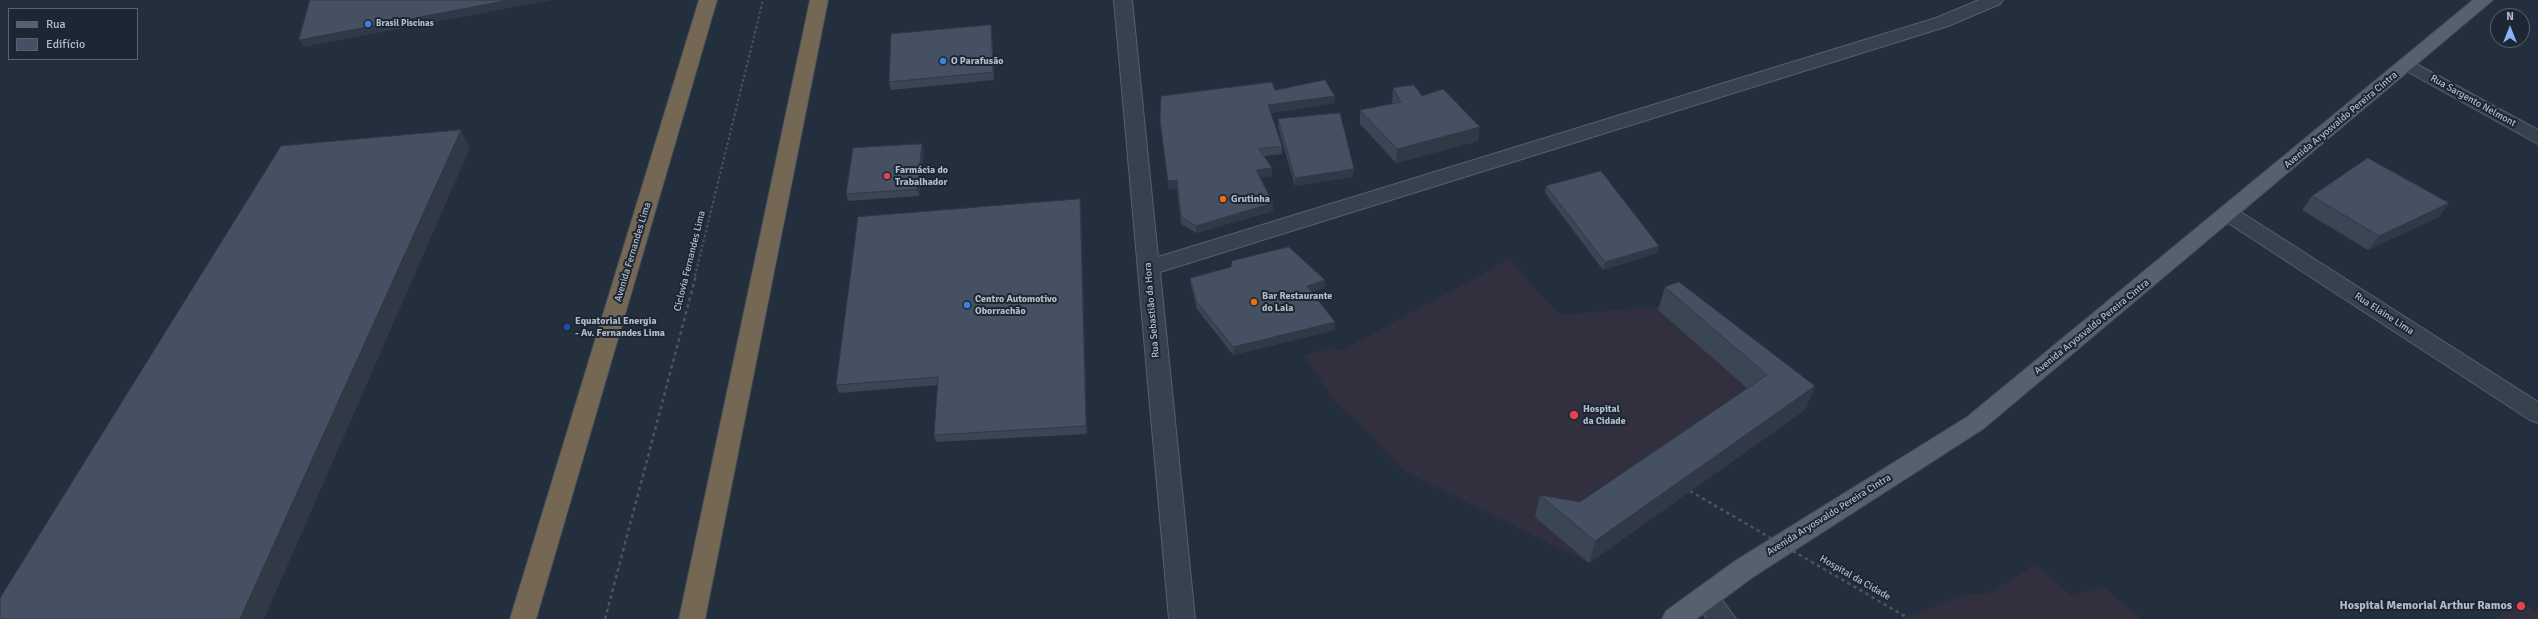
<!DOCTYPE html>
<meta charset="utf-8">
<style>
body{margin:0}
#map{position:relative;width:2538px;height:619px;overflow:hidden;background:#242f3e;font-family:Signika,sans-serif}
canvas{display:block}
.legend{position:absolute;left:8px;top:8px;width:130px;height:52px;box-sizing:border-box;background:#1d2633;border:1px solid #59626f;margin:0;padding:5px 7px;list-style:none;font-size:12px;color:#b4bcc9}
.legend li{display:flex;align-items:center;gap:8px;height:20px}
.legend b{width:20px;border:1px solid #59626f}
.north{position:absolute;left:2490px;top:8px;width:40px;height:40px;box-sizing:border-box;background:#1d2633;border:1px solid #59626f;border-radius:50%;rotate:0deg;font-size:11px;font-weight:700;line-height:16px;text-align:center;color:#b4bcc9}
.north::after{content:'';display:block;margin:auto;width:14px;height:18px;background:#8ab4f8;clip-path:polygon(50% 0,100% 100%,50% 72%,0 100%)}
</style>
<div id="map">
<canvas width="2538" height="619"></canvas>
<ul class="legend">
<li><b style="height:5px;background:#56606e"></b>Rua</li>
<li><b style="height:11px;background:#455162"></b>Edifício</li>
</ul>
<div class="north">N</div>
</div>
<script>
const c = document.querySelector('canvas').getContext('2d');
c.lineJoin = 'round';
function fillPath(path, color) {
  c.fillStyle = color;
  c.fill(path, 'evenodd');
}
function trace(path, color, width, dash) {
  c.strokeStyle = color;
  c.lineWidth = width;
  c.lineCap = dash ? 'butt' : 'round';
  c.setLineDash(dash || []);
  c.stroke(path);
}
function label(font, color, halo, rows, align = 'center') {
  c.font = font + ' Signika,sans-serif';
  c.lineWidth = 4;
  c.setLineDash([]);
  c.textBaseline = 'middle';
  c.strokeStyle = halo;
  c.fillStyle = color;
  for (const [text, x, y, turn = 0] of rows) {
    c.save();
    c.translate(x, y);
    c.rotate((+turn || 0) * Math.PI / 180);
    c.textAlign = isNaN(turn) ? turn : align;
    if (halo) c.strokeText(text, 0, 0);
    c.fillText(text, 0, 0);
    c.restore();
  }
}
const medical = new Path2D(`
 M1510,259l39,46 13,10 110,-10 134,104 -217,154 -183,-91 -48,-51 -22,-18 -32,-47 26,-9 11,4z
 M2036,565l36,31 30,-10 39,33h-235l56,-24 25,-1z
 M2520,600l18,13v6h-42z`);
const pathFar1 = new Path2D(`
 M695,276l68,-276`);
const path = new Path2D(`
 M605,619l91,-344`);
const minor = new Path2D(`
 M1114,0h18l26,257 778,-239 43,-18h24l-3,4 -52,22 -788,246 35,347h-26z
 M2407,59l131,71v14l-137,-76 -3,-4 3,-4z
 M2229,207l7,2 302,193v21l-8,-3 -308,-201 -3,-5 3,-5z
 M1705,586l9,3 22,30h-29l-15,-22 4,-8z`);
const major = new Path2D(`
 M2473,0h20l-510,429 -230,148 -57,42h-34l4,-8 69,-50 232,-144z`);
const highway = new Path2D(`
 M699,0h18l-181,619h-26z
 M810,0h18l-123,619h-26z`);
const pathBridge = new Path2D(`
 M1690,491l218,127`);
const wall = new Path2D(`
 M991,25l1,8 2,47 -103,10 -2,-8z
 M1393,88l29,8 56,45 -82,22 -36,-39v-14l33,-6 -1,-2z
 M1335,103l-64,10 11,33v8l-18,2 8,12v8l-12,1 13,26v8l-77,22 -15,-9 -4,-36 -8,1 -9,-68z
 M1278,119l75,58 -58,9 -17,-59z
 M922,144l2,8 -5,44 -71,5 -2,-7z
 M1546,186l113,60 -2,7 -54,17 -58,-77z
 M2312,196l137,7 -10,14 -71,33 -66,-40z
 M1080,199l1,8 6,227 -151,8 -2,-7 4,-50 -99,8 -3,-8z
 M1231,267l94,13 -1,8 -12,4 23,38 -102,25 -36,-46 -6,-23 -1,-8z
 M1679,282l127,127 -217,154 -54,-46 5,-22 40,7 167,-114 -89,-78 7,-23z`);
const shadedWall = new Path2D(`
 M510,0h42l-249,47 -4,-7z
 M991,25l1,8 2,47 -1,-8z
 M1335,96v7l-67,10v-8z
 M1480,127l-2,14 -82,22 1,-14z
 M461,130l9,18 -206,471h-24z
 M922,144l2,8 -5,44 -2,-7z
 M1272,168v8l-16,2v-8z
 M1354,169l-1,8 -58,9v-8z
 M1177,180v8l-8,1 -1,-8z
 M1080,199l1,8 6,227 -1,-8z
 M1273,203v8l-77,22v-7z
 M2449,203l-10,14 -71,33 11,-14z
 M1659,246l-2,7 -54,17 2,-8z
 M1325,280l-1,8 -17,6v-8z
 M1335,322v8l-102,25v-8z
 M1815,386l-9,23 -217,154 6,-22z`);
const building = new Path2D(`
 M310,0h200l-211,40z
 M991,25l2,47 -104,10 2,-48z
 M1325,80l10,16 -67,9 14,41 -23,3 13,19 -16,2 17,33 -77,23 -15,-9 -4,-37 -9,1 -8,-60 1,-25 111,-14 3,8z
 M1414,85l8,11 21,-7 37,38 -83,22 -37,-39 41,-8 -8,-14z
 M1340,113l14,56 -59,9 -17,-59z
 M461,130l-221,489h-240v-21l281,-452z
 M922,144l-5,45 -71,5 7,-46z
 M2368,158l81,45 -70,33 -67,-40z
 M1601,171l58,75 -54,16 -59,-76z
 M1080,199l6,227 -152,9 4,-58 -102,8 22,-168z
 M1289,247l36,33 -18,6 28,36 -102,25 -37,-46 -6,-23 41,-11 1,-6z
 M1679,282l136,104 -220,155 -55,-46 40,7 187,-127 -102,-88z`);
const markers = [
 [368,24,4,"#3f7fe0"],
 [943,61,4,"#3f7fe0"],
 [887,176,4,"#e0444e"],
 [1223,199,4,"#e8710a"],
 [1254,302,4,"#e8710a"],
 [967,305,4,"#3f7fe0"],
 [567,327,4,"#1a4fb4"],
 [1574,415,5,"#e0444e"],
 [2521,606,5,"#e0444e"]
];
const farPoinames = [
 ["Brasil Piscinas",376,24]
];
const poiNames = [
 ["O Parafusão",951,61],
 ["Farmácia do",895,170],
 ["Trabalhador",895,182],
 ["Grutinha",1231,199],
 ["Bar Restaurante",1262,296],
 ["do Lala",1262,308],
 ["Centro Automotivo",975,299],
 ["Oborrachão",975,311],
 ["Equatorial Energia",575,321],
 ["- Av. Fernandes Lima",575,333],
 ["Hospital",1583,409],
 ["da Cidade",1583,421]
];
const streetNames = [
 ["Rua Sargento Nelmont",2473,101,29],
 ["Avenida Aryosvaldo Pereira Cintra",2341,120,-40],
 ["Avenida Fernandes Lima",633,252,-73],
 ["Ciclovia Fernandes Lima",690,261,-76],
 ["Rua Sebastião da Hora",1152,310,-95],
 ["Rua Elaine Lima",2384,314,33],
 ["Avenida Aryosvaldo Pereira Cintra",2092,327,-39],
 ["Avenida Aryosvaldo Pereira Cintra",1829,515,-32],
 ["Hospital da Cidade",1855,578,30]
];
const nearPoinames = [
 ["Hospital Memorial Arthur Ramos",2512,606]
];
fillPath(medical, '#32303f');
trace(minor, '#565f6c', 2);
trace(major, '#414a57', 2);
trace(highway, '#434c59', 2);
trace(pathFar1, '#44595c', 2, [2.5, 2.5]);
trace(path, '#44595c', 2.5, [3.5, 3.5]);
fillPath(minor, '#38414e');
fillPath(major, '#56606e');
fillPath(highway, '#746855');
trace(pathBridge, '#44595c', 2.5, [3.5, 3.5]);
fillPath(wall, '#3b4654');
fillPath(shadedWall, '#303945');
fillPath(building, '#455162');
trace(building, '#303945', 1);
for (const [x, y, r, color] of markers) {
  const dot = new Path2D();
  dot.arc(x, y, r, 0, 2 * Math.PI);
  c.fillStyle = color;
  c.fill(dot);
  trace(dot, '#1d2633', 1.5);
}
label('bold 9px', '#b4bcc9', '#1d2633', farPoinames, 'left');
label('bold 10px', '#b4bcc9', '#1d2633', poiNames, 'left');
label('10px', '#b4bcc9', '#1d2633', streetNames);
label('bold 12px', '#b4bcc9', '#1d2633', nearPoinames, 'right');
</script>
